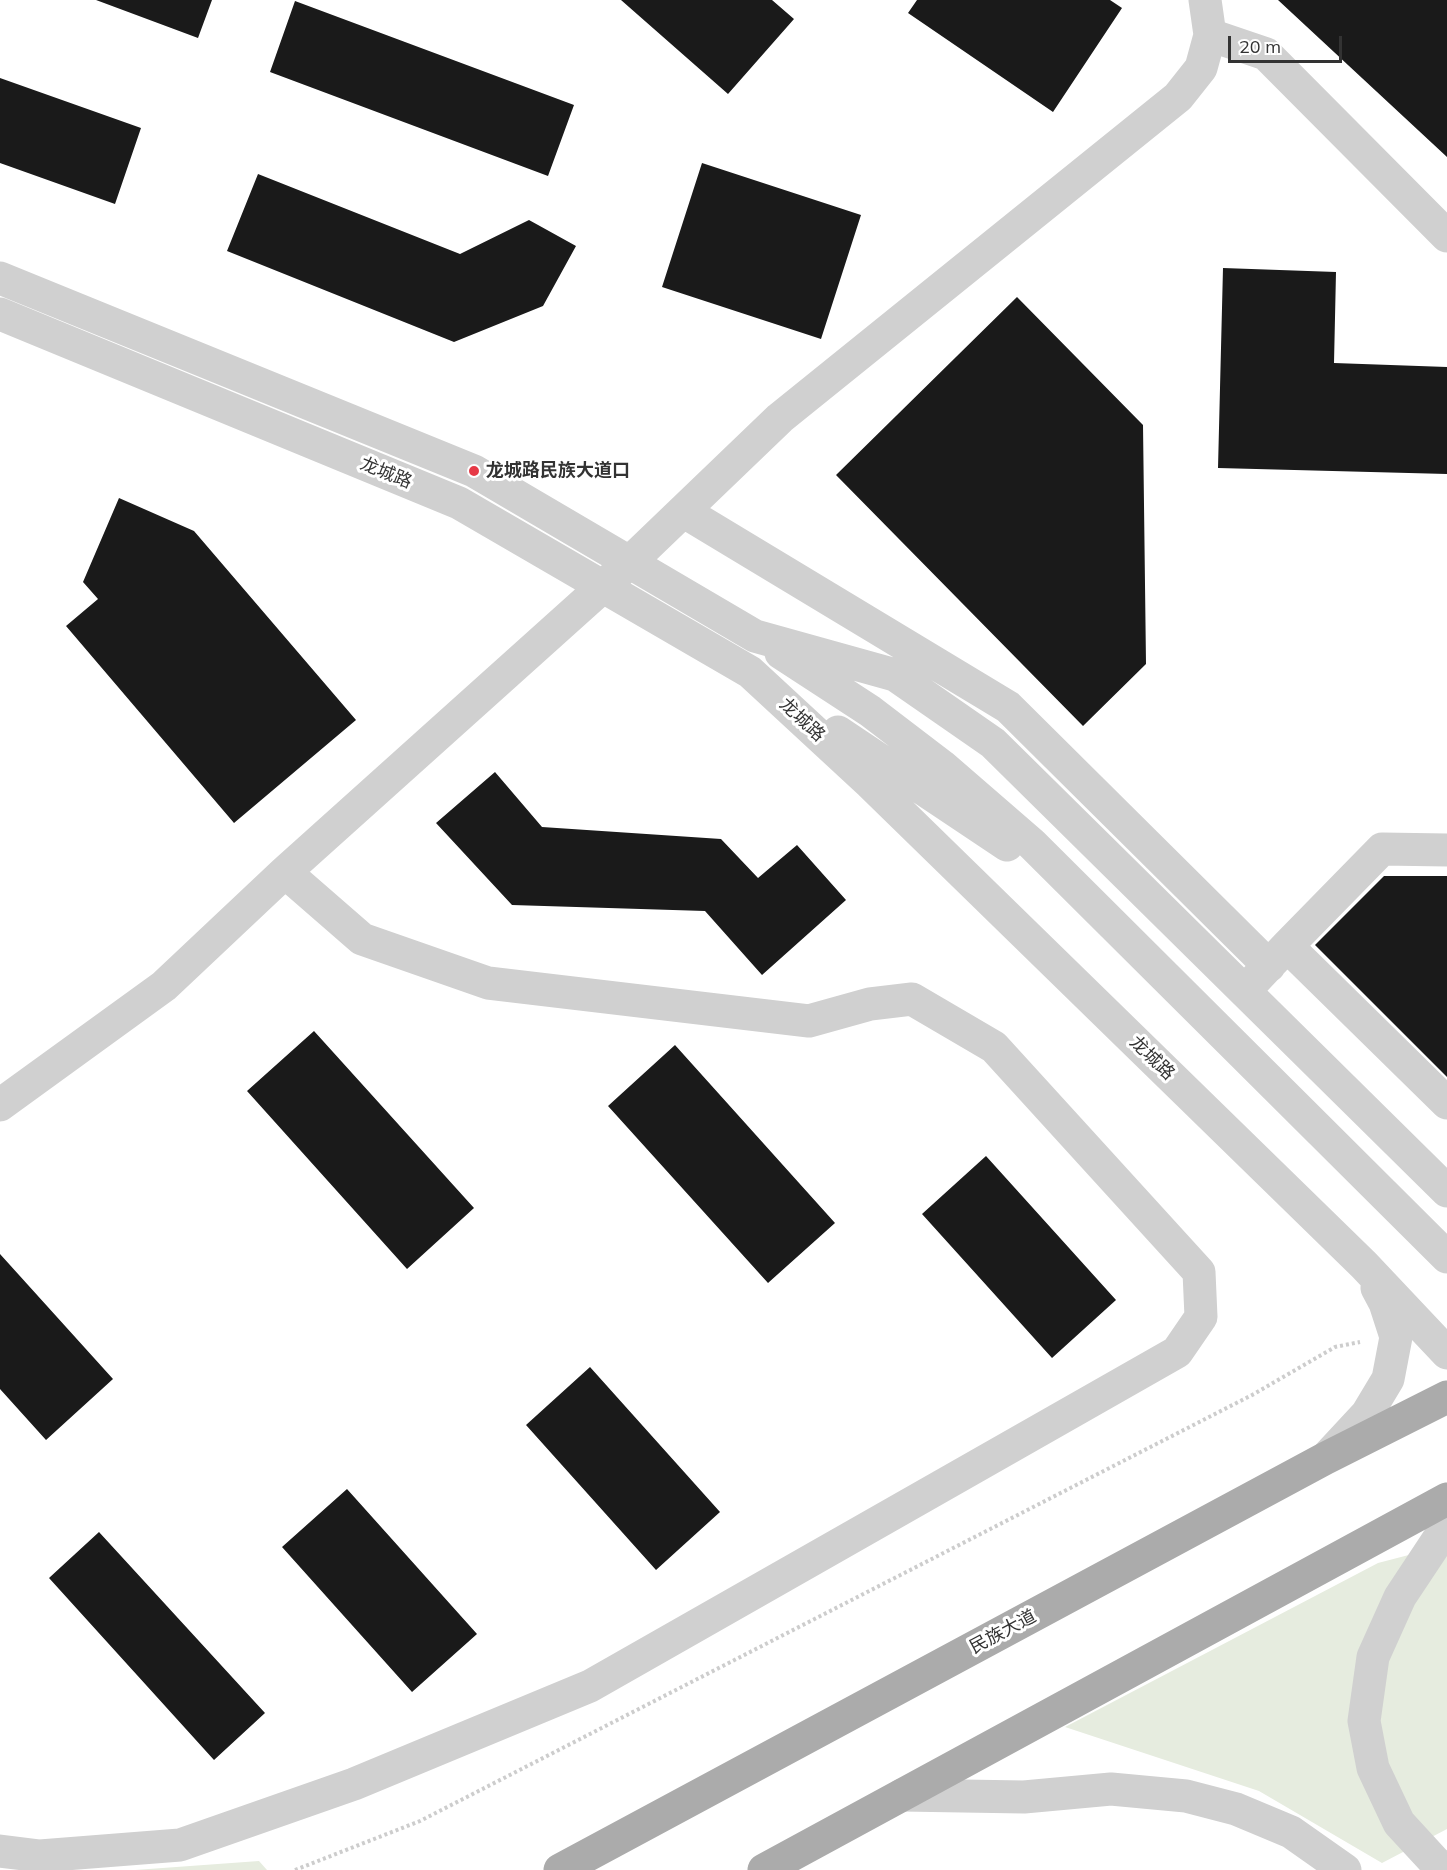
<!DOCTYPE html>
<meta charset="utf-8">
<style>
body{margin:0}
#map{position:relative;width:1447px;height:1870px;overflow:hidden;background:#fff;font-family:Mulish,sans-serif}
canvas{display:block}
.scale{position:absolute;left:1228px;top:36px;width:114px;height:27px;box-sizing:border-box;border:3px solid #333;border-top:0;padding-left:8px;font-size:18px;line-height:21px;white-space:nowrap;color:#333;-webkit-text-stroke:4px #fff;paint-order:stroke}
</style>
<div id="map">
<canvas width="1447" height="1870"></canvas>
<div class="scale">20 m</div>
</div>
<script>
const c = document.querySelector('canvas').getContext('2d');
c.lineJoin = 'round';
function fillPath(path, color) {
  c.fillStyle = color;
  c.fill(path, 'evenodd');
}
function trace(path, color, width, dash) {
  c.strokeStyle = color;
  c.lineWidth = width;
  c.lineCap = dash ? 'butt' : 'round';
  c.setLineDash(dash || []);
  c.stroke(path);
}
function label(font, color, halo, rows, align = 'center') {
  c.font = font + ' Mulish,"Noto Sans SC",sans-serif';
  c.lineWidth = 6;
  c.setLineDash([]);
  c.textBaseline = 'middle';
  c.strokeStyle = halo;
  c.fillStyle = color;
  for (const [text, x, y, turn = 0] of rows) {
    c.save();
    c.translate(x, y);
    c.rotate((+turn || 0) * Math.PI / 180);
    c.textAlign = isNaN(turn) ? turn : align;
    if (halo) c.strokeText(text, 0, 0);
    c.fillText(text, 0, 0);
    c.restore();
  }
}
const green = new Path2D(`
 M1447,1545v284l-65,34 -123,-72 -194,-64 313,-164z
 M259,1861l8,9h-132z`);
const building = new Path2D(`
 M96,0h116l-14,38z
 M621,0h151l22,19 -66,75z
 M917,0h193l12,8 -69,104 -145,-99z
 M1278,0h169v157z
 M295,1l279,104 -26,71 -278,-104z
 M0,78l141,50 -26,76 -115,-41z
 M702,163l159,52 -40,124 -159,-52z
 M258,174l202,80 69,-34 47,26 -33,60 -89,36 -227,-91z
 M1223,268l113,4 -2,91 113,4v107l-229,-6z
 M1017,297l126,128 3,239 -63,62 -247,-251z
 M119,498l75,33 162,189 -122,103 -168,-197 32,-27 -15,-17z
 M495,772l47,55 179,12 37,39 39,-33 49,55 -84,75 -57,-64 -193,-6 -76,-82z
 M1384,876h63v201l-132,-132z
 M314,1031l160,177 -67,61 -160,-178z
 M675,1045l160,178 -67,60 -160,-177z
 M986,1156l130,144 -64,58 -130,-144z
 M0,1254l113,125 -67,61 -46,-51z
 M590,1367l130,145 -64,58 -130,-145z
 M347,1489l130,145 -65,58 -130,-145z
 M99,1532l166,181 -51,47 -165,-182z`);
const path = new Path2D(`
 M295,1870l125,-49 834,-427 81,-47 25,-5`);
const minor = new Path2D(`
 M1210,35l56,19 181,182
 M0,278l474,193 281,165 140,39 98,68 454,448
 M0,314l459,189 291,169 120,111 494,482 83,88
 M683,511l325,196 261,259
 M781,653l89,58 72,55 90,78 415,413
 M838,732l169,113
 M1287,946l95,-97 65,1
 M1254,981l33,-35 160,157
 M0,1105l164,-119 121,-114 344,-309 151,-145 398,-321 23,-29 9,-33 -5,-35
 M1328,1456l39,-42 21,-35 8,-42 -11,-34 -8,-15
 M902,1795l122,2 87,-8 75,7 50,13 55,23 54,38
 M0,1851l40,5 140,-11 174,-61 236,-98 587,-334 24,-35 -2,-45 -205,-225 -82,-48 -42,5 -61,17 -321,-38 -126,-44 -77,-67
 M1445,1870l-10,-8 -36,-39 -26,-55 -9,-47 9,-64 27,-60 47,-71`);
const major = new Path2D(`
 M560,1870l766,-412 121,-61
 M764,1870l683,-371`);
const markers = [
 [474,471,6,"#e63946"]
];
const poiNames = [
 ["龙城路民族大道口",486,471]
];
const streetNames = [
 ["龙城路",386,473,22],
 ["龙城路",802,720,43],
 ["龙城路",1152,1058,44],
 ["民族大道",1003,1632,-28]
];
fillPath(green, '#e6ecdf');
fillPath(building, '#1a1a1a');
trace(path, '#cdcdcd', 4, [3, 3]);
trace(minor, '#d0d0d0', 33);
trace(major, '#ababab', 33);
for (const [x, y, r, color] of markers) {
  const dot = new Path2D();
  dot.arc(x, y, r, 0, 2 * Math.PI);
  c.fillStyle = color;
  c.fill(dot);
  trace(dot, '#fff', 2);
}
label('bold 18px', '#333', '#fff', poiNames, 'left');
label('18px', '#333', '#fff', streetNames);
</script>
